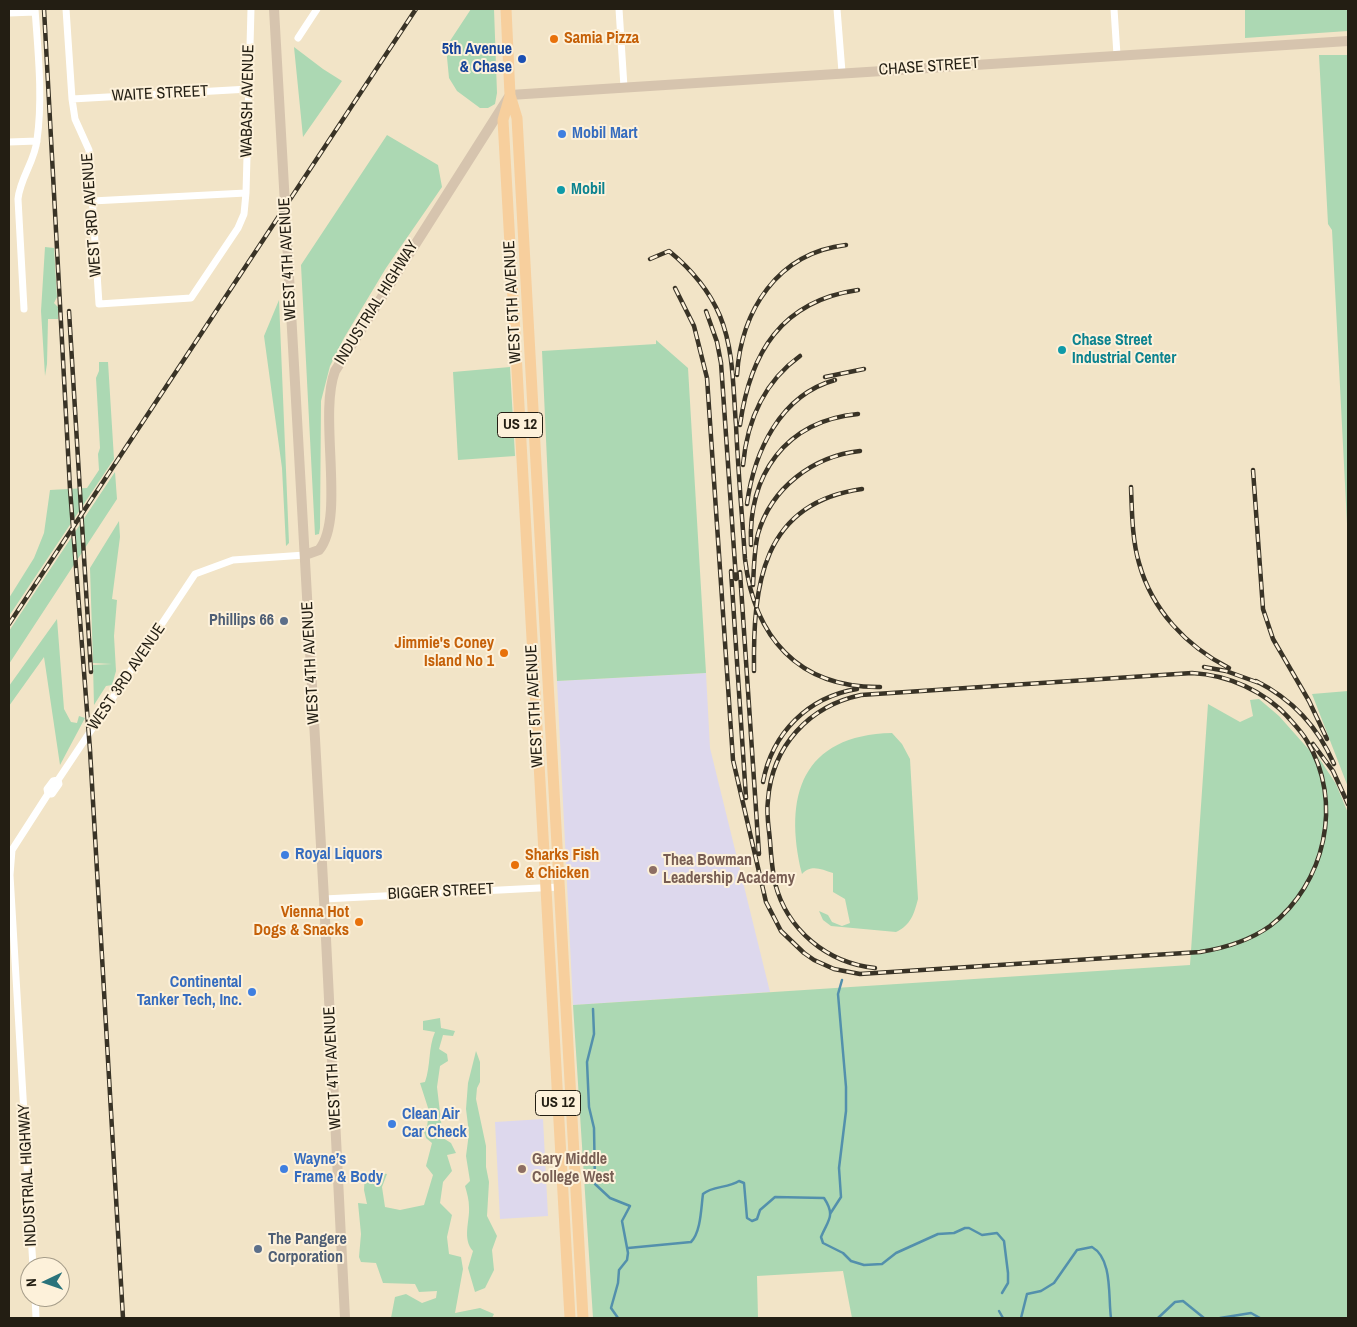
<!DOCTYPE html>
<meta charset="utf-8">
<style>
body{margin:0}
#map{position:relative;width:1357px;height:1327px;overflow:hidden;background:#f2e4c7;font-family:"Archivo Narrow",sans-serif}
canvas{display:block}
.frame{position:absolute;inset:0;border:10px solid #231e13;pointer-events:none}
.north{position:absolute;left:20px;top:1257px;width:50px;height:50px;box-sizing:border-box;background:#fdf1da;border:1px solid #a69d8a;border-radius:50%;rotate:267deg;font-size:14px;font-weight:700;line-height:20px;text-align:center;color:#231e13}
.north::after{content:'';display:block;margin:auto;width:18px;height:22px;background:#2a737b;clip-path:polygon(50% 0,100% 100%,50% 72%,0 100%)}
</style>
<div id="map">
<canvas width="1357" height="1327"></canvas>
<div class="frame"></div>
<div class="north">N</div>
</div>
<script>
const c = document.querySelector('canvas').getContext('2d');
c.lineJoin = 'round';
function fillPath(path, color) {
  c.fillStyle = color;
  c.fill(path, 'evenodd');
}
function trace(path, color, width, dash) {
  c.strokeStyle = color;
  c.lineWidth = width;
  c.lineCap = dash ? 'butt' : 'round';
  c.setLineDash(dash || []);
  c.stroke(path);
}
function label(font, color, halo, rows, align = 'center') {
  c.font = font + ' "Archivo Narrow",sans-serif';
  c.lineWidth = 4;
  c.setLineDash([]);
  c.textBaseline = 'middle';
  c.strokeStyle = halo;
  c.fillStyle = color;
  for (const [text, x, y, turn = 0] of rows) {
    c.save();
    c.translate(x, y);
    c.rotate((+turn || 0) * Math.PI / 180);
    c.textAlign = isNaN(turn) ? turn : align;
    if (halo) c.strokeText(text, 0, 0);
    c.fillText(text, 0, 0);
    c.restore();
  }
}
const education = new Path2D(`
 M706,673l4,75 60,244 -197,13 -16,-324z
 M543,1119l5,97 -48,3 -5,-97z`);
const green = new Path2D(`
 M471,9h23l3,84 -2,11 -7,4h-8l-23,-17 -8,-13 -3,-31z
 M1245,9h103v22l-103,7z
 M294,47l29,22 19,12 -39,56z
 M1319,55h29v488l-16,-313 -4,-6z
 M387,135l51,30 4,22 -56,81 -42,70 -14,28 -9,35 -1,127 -1,6 -4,1 -14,-270z
 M45,247l9,1 3,49 -3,6 4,4v12h-10l-1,45 -2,12 -4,-65z
 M279,300l10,243 -3,3 -4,-78 -18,-132z
 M656,340l32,28 18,305 -149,8 -15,-330 114,-7z
 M99,362h9l6,97 -105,157v-18l25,-40 10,-25 6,-43 37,-2 12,-18 -1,-16 2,-6 -4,-70 3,-7z
 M510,367l5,89 -57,4 -5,-88z
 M115,472l2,27 -108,165v-33z
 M119,521l1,16 -8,62 5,1 -3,36 2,35 -4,14 -6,1 -12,19 -1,-40 19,-1 -19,-1 -3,-95z
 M57,619l7,90 7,13 6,1 2,-7 6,2 -25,47 -16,-108 -35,49v-20z
 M1348,691v96l-36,-93z
 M1259,699l20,17 41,46 -3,-7 19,29 12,29v505h-496l-9,-47 -86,5 1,42h-165l-20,-313 617,-40 18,-261 32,18 13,-6 -3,-16z
 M892,733l10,11 8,15 8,140c-4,15 -7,26 -22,33l-65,-6 -8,-6 -4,-9 9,4 4,7 10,4 8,-3 -5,-24 -12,-7v-19c-12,-4 -22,-9 -31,1 -19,-78 0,-139 90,-141z
 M440,1018l1,10 14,3 -2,5 -10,-1 -4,14 8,5 1,7 -8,5 -3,21 6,51 8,5 5,10 -9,2 5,16 -9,11 -3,21 12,12 -5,22 2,17 12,3 2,12 -8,44 25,-5 14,6 -2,4h-101l4,-21 11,-3 16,9 14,-5 1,-7 -18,1 -4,-8 -32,-1 -7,-20 -15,-1 -2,-5 2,-23 -3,-31 9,1 -3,-14 1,-16 6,2 8,-3 8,1 -5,13 3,20 15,3 24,-5 9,-30 -7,-9 6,-23 -6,-5 -3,-10 4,-1 2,-16 -9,-28 5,-1c6,-17 3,-34 10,-50l-12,-2v-9z
 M476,1051l4,11v20l-3,6 -1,11 10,47v21l3,15 -2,34 10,20 -5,14 2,20 -9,18 -10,4 -7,-24 5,-17c-11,-12 -3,-30 -4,-44 0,-7 -2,-14 -4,-21l5,-5 -4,-25 3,-23 -3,-24 2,-26z`);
const stream = new Path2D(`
 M593,1009l1,25 -7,28 2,45 5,21 1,56 15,14 20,8 -8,15 6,32 -1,7 -8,10 -1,13 -7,25 7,10
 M830,1214l11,-17 -2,-29 7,-57v-24l-8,-93 4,-14
 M628,1248l63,-6c10,-10 10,-34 12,-48 9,-8 25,-6 36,-13l5,2 3,35 5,3 5,-2 3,-9 15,-13 49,1c12,18 4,22 -3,39l2,6 20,10 8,8 13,4 18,-1 14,-11 42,-19 16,-1 11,-5h4l13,7 15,-2 7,8 4,32v10l-6,10
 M999,1311l4,7
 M1021,1318l6,-24 14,-3 13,-8 23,-33 15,-3c21,12 16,50 19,71
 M1158,1318l17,-16 8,-1 21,17
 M1220,1318l31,-5 9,5`);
const street = new Path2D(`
 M66,9l6,90 3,20 14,31 10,154 92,-6 47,-70 6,-14 2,-21 5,-184
 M619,9l5,78
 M837,9l5,63
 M1114,9l3,46
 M9,13l26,-1
 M298,38l19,-29
 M72,99l177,-10
 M9,142l28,-1
 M92,201l154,-8
 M24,309l-6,-110c2,-21 17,-38 19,-59 6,-43 1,-88 -2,-131
 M48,794l-1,-5 6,-8 5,-1 137,-206 38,-14 72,-5
 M324,899l235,-12
 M33,1267l-23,-392 2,-25 36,-56h4l7,-10 -1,-4
 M35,1297l1,21`);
const secondary = new Path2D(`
 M274,9l50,890 21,419
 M305,555l14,-5c27,-32 -1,-134 16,-179l175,-276 838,-54`);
const primary = new Path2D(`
 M506,9l4,86 7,23 66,1200
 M510,96l-7,24 67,1198`);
const rail = new Path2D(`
 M44,9l26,480 20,261 33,568
 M650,259l19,-8c22,18 40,39 51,65 14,34 13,73 16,109 2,45 6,89 9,134 9,78 53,129 135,128
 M675,288l19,38 13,52 26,382 33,142 15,29 23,22 10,7 20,9 26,5 340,-22c25,-4 49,-11 70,-26 55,-42 74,-124 37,-185 -5,-9 -14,-18 -21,-26
 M69,311l22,361
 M706,311l11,31 4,21 15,216
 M737,375c4,-64 40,-122 109,-130
 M825,377l39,-8
 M740,425c10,-72 41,-124 118,-135
 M743,465c4,-44 21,-83 57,-109
 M1253,470l10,139 10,30 36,62 18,38
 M1131,487c1,25 1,52 8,76 13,47 47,83 90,105
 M747,504c7,-52 33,-109 88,-124
 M751,545c-3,-70 34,-124 107,-131
 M731,571l15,227
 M740,572l19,282
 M753,585c1,-17 1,-35 5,-51 13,-46 55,-78 102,-83
 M9,624l407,-615
 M1204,667l22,4 36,13
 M754,671c-1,-85 7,-168 108,-182
 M1256,681c36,18 62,46 78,83
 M1313,744l20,27 15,33
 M763,782c9,-49 45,-85 94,-93
 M875,968c-48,-5 -88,-38 -100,-85 -3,-14 -4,-28 -5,-42 -1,-13 -4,-27 -2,-41 4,-54 41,-94 93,-105l331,-22c37,2 72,18 97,45`);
const markers = [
 [554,39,5,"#e8710a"],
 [522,59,5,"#1a4fb4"],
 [562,134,5,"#3f7fe0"],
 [561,190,5,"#0f9aa8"],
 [1062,350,5,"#0f9aa8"],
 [284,621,5,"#5c6f8a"],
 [504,653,5,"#e8710a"],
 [285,855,5,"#3f7fe0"],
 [515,865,5,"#e8710a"],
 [653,870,5,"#8d6e63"],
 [359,922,5,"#e8710a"],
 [252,992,5,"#3f7fe0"],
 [392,1124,5,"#3f7fe0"],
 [284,1169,5,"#3f7fe0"],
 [522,1169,5,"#8d6e63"],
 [258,1249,5,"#5c6f8a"]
];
const shields = [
 [520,425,45],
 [558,1103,45]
];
const shieldNames = [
 ["US 12",520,425],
 ["US 12",558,1103]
];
const foodNames = [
 ["Samia Pizza",564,39],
 ["Jimmie's Coney",494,644,"right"],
 ["Island No 1",494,662,"right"],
 ["Sharks Fish",525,856],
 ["& Chicken",525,874],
 ["Vienna Hot",349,913,"right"],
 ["Dogs & Snacks",349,931,"right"]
];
const transitNames = [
 ["5th Avenue",512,50],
 ["& Chase",512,68]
];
const streetNames = [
 ["CHASE STREET",929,67,-4],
 ["WAITE STREET",160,94,-3],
 ["WABASH AVENUE",248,101,-89],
 ["WEST 3RD AVENUE",92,215,-94],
 ["WEST 4TH AVENUE",288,259,-93],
 ["WEST 5TH AVENUE",513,302,-93],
 ["INDUSTRIAL HIGHWAY",377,303,-58],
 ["WEST 4TH AVENUE",311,663,-93],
 ["WEST 3RD AVENUE",127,677,-56],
 ["WEST 5TH AVENUE",535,706,-93],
 ["BIGGER STREET",441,892,-3],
 ["WEST 4TH AVENUE",333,1068,-93],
 ["INDUSTRIAL HIGHWAY",28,1175,-93]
];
const shopNames = [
 ["Mobil Mart",572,134],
 ["Royal Liquors",295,855],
 ["Continental",242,983,"right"],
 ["Tanker Tech, Inc.",242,1001,"right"],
 ["Clean Air",402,1115],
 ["Car Check",402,1133],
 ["Wayne’s",294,1160],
 ["Frame & Body",294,1178]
];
const cultureNames = [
 ["Mobil",571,190],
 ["Chase Street",1072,341],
 ["Industrial Center",1072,359]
];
const serviceNames = [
 ["Phillips 66",274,621],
 ["The Pangere",268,1240,"left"],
 ["Corporation",268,1258,"left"]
];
const educationNames = [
 ["Thea Bowman",663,861],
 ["Leadership Academy",663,879],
 ["Gary Middle",532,1160],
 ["College West",532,1178]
];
fillPath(education, '#ddd8ed');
fillPath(green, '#acd8b3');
trace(stream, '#5390ac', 2.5);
trace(street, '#fff', 7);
trace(secondary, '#d6c4ae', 10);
trace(primary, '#f7cf9d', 11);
trace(rail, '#393326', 4.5);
trace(rail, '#fdf1da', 2.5, [8]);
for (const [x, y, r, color] of markers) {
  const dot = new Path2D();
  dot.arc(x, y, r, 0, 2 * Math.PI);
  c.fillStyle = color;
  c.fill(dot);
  trace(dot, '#fdf1da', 2);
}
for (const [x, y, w] of shields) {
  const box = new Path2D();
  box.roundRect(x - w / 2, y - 12.5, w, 25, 4);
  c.fillStyle = '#fdf1da';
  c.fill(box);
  trace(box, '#231e13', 1);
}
label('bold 15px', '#231e13', null, shieldNames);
label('bold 16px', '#c56008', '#fdf1da', foodNames, 'left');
label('bold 16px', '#164399', '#fdf1da', transitNames, 'right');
label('16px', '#231e13', '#fdf1da', streetNames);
label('bold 16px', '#366cbe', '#fdf1da', shopNames, 'left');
label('bold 16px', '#0d838f', '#fdf1da', cultureNames, 'left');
label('bold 16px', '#4e5e75', '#fdf1da', serviceNames, 'right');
label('bold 16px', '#785e54', '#fdf1da', educationNames, 'left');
</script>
